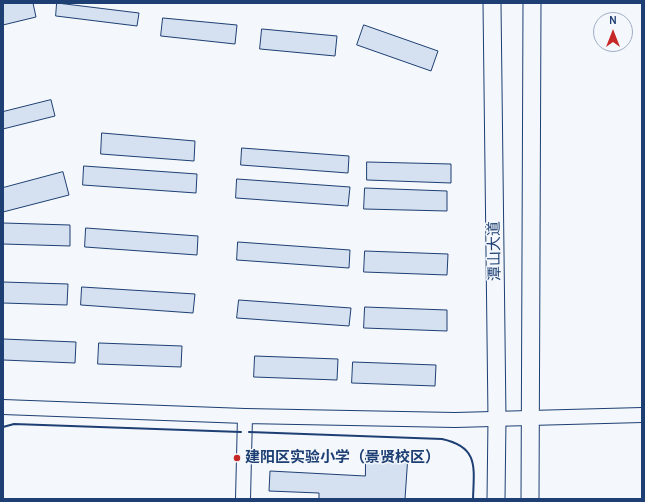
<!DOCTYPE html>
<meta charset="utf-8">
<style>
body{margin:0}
#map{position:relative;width:645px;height:502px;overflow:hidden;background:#f4f7fb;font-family:Karla,sans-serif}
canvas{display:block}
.frame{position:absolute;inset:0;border:4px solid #1d3f73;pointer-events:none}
.north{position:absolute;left:593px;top:12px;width:40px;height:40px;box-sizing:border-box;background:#f4f7fb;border:1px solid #9eadc5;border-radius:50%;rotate:0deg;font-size:11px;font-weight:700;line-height:16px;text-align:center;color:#1d3f73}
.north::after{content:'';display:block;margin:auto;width:14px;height:18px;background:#c62828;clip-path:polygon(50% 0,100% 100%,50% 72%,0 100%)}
</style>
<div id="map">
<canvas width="645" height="502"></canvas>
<div class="frame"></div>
<div class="north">N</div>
</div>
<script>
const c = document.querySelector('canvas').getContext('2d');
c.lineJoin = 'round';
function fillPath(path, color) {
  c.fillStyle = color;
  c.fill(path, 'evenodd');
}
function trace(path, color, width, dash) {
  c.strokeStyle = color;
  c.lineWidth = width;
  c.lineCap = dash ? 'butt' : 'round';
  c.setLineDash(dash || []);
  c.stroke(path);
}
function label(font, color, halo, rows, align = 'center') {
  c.font = font + ' Karla,"Noto Sans SC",sans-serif';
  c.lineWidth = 3;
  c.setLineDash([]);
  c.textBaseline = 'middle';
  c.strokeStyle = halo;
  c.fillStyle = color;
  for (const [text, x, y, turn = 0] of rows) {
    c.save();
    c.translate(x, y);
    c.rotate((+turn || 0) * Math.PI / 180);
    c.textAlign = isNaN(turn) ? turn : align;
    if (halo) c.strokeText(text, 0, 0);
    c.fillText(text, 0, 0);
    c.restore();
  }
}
const building = new Path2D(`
 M3,3h30l3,14 -33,8z
 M57,3l82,10 -2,13 -81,-10z
 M163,18l74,7 -2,19 -74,-8z
 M364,25l74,26 -7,20 -74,-26z
 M262,29l75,7 -2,20 -75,-7z
 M51,100l4,16 -52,13v-17z
 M102,133l93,8 -1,20 -93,-7z
 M242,148l107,8 -1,17 -107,-8z
 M367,162l84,2v19l-84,-3z
 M84,166l113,8 -1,19 -113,-8z
 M63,172l6,23 -66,17v-24z
 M237,179l113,8 -2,19 -112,-8z
 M365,188l82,3v20l-83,-2z
 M3,223l67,2v21l-67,-2z
 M86,228l112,8 -1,19 -112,-8z
 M238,242l112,8 -1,18 -112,-8z
 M365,251l83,3 -1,21 -83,-3z
 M3,282l65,2 -1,21 -64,-2z
 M82,287l113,7 -2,19 -112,-8z
 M239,300l112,8 -2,18 -112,-8z
 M365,307l82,3v21l-83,-3z
 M3,339l73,3 -1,21 -72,-3z
 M99,343l83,3 -1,21 -83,-3z
 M255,356l83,3 -1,21 -83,-3z
 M353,362l83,3 -1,21 -83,-3z
 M366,453l42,2 -3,44h-86v-6l-50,-2 1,-20 95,5z`);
const minor = new Path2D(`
 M3,407l242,9 210,4 187,-5
 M243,499l2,-83`);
const major = new Path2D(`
 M492,3l5,416 -1,80
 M530,499l2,-496`);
const wall = new Path2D(`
 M3,427l11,-3 227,8
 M249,432l193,7c37,8 32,28 31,60`);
const markers = [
 [237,458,4,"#c62828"]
];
const streetNames = [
 ["潭山大道",495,251,-91]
];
const poiNames = [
 ["建阳区实验小学（景贤校区）",245,458]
];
fillPath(building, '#d5e0f0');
trace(building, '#1d3f73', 1);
trace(minor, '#1d3f73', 16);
trace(major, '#1d3f73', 19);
trace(minor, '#f4f7fb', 14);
trace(major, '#f4f7fb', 17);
trace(wall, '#1d3f73', 2);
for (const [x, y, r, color] of markers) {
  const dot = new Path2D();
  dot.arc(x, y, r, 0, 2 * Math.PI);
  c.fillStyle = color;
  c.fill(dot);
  trace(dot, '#f4f7fb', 1.5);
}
label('15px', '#1d3f73', '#f4f7fb', streetNames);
label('bold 15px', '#1d3f73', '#f4f7fb', poiNames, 'left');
</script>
